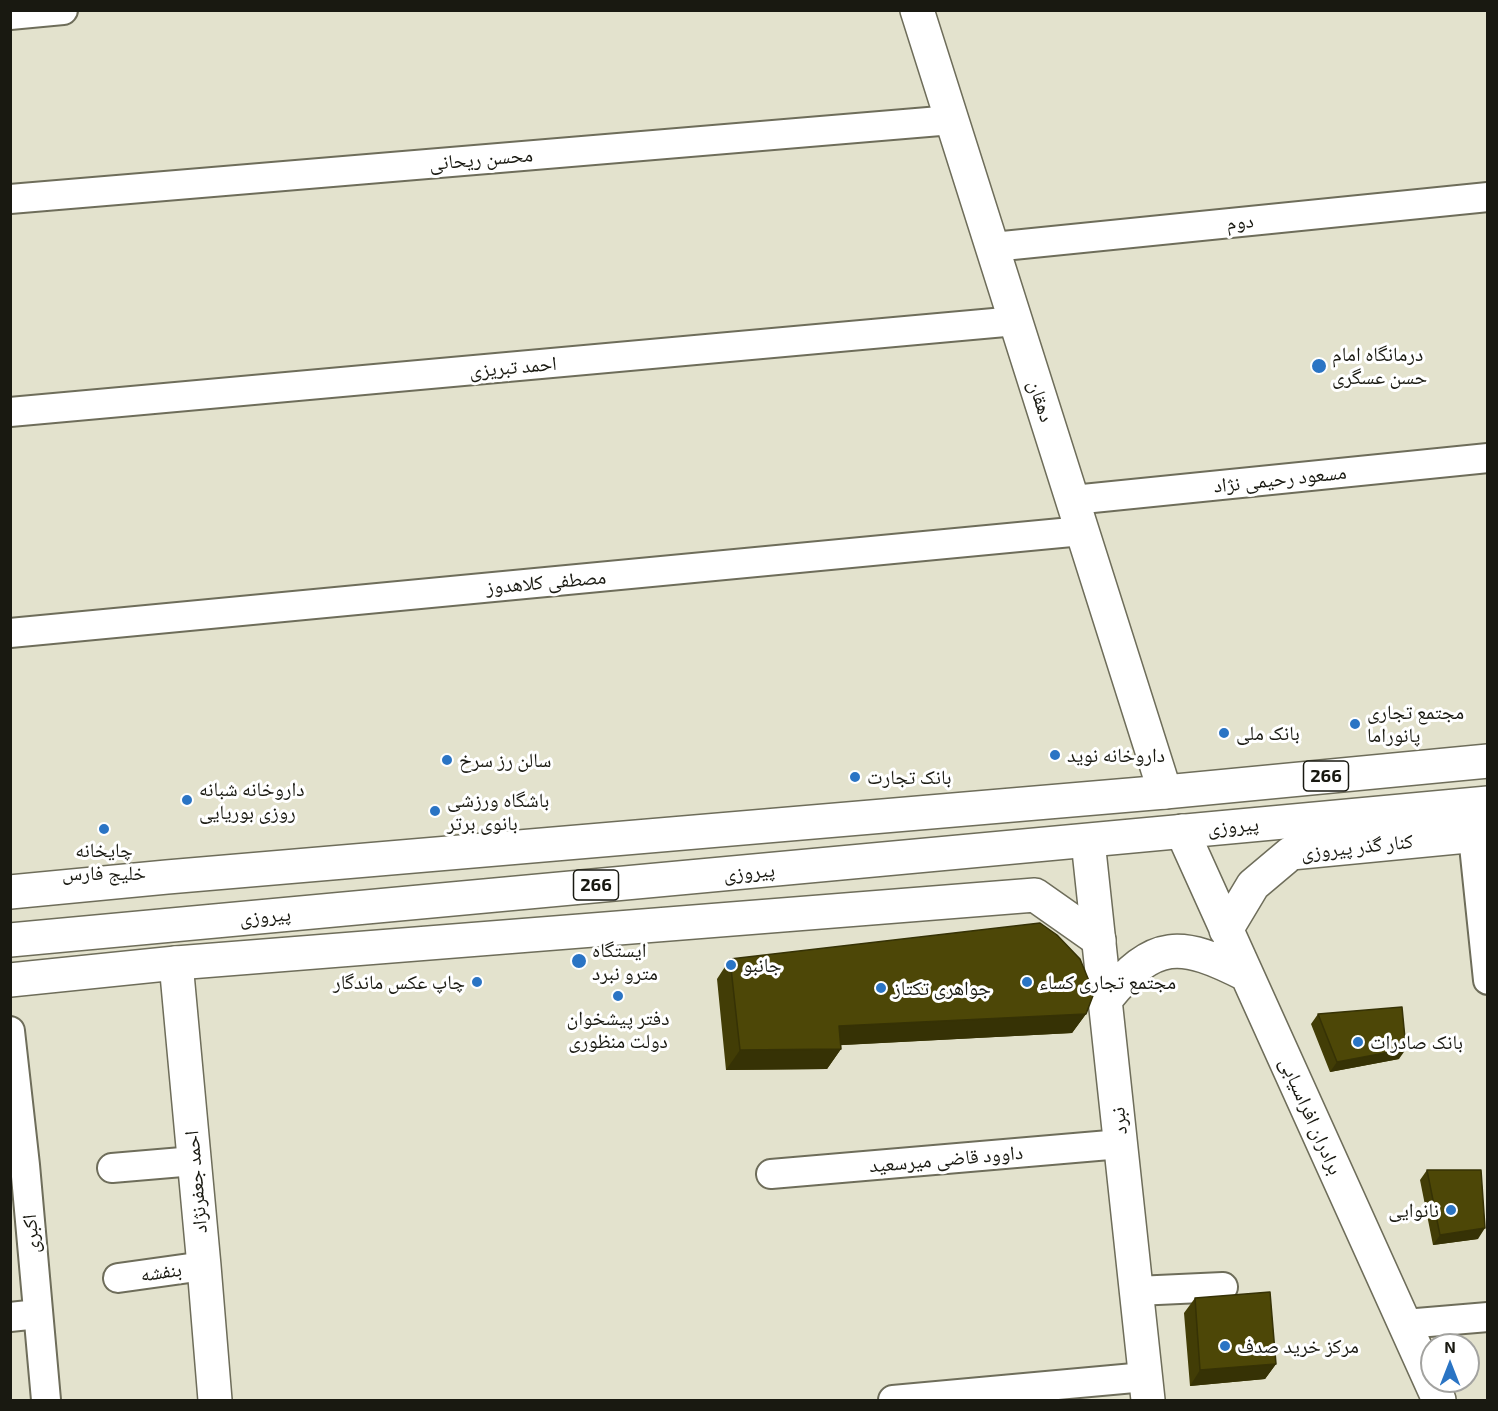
<!DOCTYPE html>
<meta charset="utf-8">
<style>
body{margin:0}
#map{position:relative;width:1498px;height:1411px;overflow:hidden;background:#e3e2cd;font-family:"Exo 2",sans-serif}
canvas{display:block}
.frame{position:absolute;inset:0;border:12px solid #191911;pointer-events:none}
.north{position:absolute;left:1420px;top:1333px;width:60px;height:60px;box-sizing:border-box;background:#fff;border:2px solid #a3a3a0;border-radius:50%;rotate:0deg;font-size:16px;font-weight:700;line-height:24px;text-align:center;color:#191911}
.north::after{content:'';display:block;margin:auto;width:21px;height:27px;background:#2a74c4;clip-path:polygon(50% 0,100% 100%,50% 72%,0 100%)}
</style>
<div id="map">
<canvas width="1498" height="1411"></canvas>
<div class="frame"></div>
<div class="north">N</div>
</div>
<script>
const c = document.querySelector('canvas').getContext('2d');
c.lineJoin = 'round';
function trace(path, color, width, dash) {
  c.strokeStyle = color;
  c.lineWidth = width;
  c.lineCap = dash ? 'butt' : 'round';
  c.setLineDash(dash || []);
  c.stroke(path);
}
function fillPath(path, color) {
  c.fillStyle = color;
  c.fill(path, 'evenodd');
}
function label(font, color, halo, rows, align = 'center') {
  c.font = font + ' "Exo 2","Noto Naskh Arabic",sans-serif';
  c.lineWidth = 6;
  c.setLineDash([]);
  c.textBaseline = 'middle';
  c.strokeStyle = halo;
  c.fillStyle = color;
  for (const [text, x, y, turn = 0] of rows) {
    c.save();
    c.translate(x, y);
    c.rotate((+turn || 0) * Math.PI / 180);
    c.textAlign = isNaN(turn) ? turn : align;
    if (halo) c.strokeText(text, 0, 0);
    c.fillText(text, 0, 0);
    c.restore();
  }
}
const street = new Path2D(`
 M10,15l53,-5
 M10,199l942,-79
 M993,247l495,-50
 M10,412l1006,-91
 M1073,500l415,-42
 M10,633l1072,-102
 M1473,836l15,144
 M10,1031l15,134 21,235
 M112,1168l82,-7
 M771,1174l350,-30
 M118,1278l86,-12
 M1136,1291l87,-4
 M10,1317l28,-3
 M1405,1324l83,-7
 M893,1400l252,-23`);
const secondary = new Path2D(`
 M917,10l248,782
 M1182,831l257,569
 M1088,841l60,559
 M1226,930l27,-45 38,-32 197,-19
 M176,963l28,303 11,134
 M1106,999c49,-60 74,-58 141,-24`);
const primary = new Path2D(`
 M10,892l157,-15 998,-85 323,-31
 M10,940l1478,-137
 M10,980l166,-17 859,-68 64,45`);
const wall = new Path2D(`
 M730,959l356,55 -14,19 -231,12v4l-14,20 -101,1 -9,-91z
 M1318,1014l81,45 -69,13 -19,-48z
 M1427,1170l51,69 -45,6 -13,-65z
 M1195,1298l81,66 -11,15 -75,7 -6,-73z`);
const shadedWall = new Path2D(`
 M1086,1014l-14,19 -247,13 14,-20z
 M841,1049l-14,20 -101,1 14,-20z
 M1406,1049l-7,10 -69,13 7,-10z
 M1485,1228l-7,11 -45,6 7,-10z
 M1276,1364l-11,15 -75,7 10,-16z`);
const building = new Path2D(`
 M1040,923l17,12 23,24 14,34 -8,21 -247,12 2,23 -101,1 -10,-91z
 M1402,1007l4,42 -69,13 -19,-48z
 M1427,1170h54l4,58 -45,7z
 M1270,1292l6,72 -76,6 -5,-72z`);
const markers = [
 [1319,366,8,"#2a74c4"],
 [1355,724,6,"#2a74c4"],
 [1224,733,6,"#2a74c4"],
 [1055,755,6,"#2a74c4"],
 [447,760,6,"#2a74c4"],
 [855,777,6,"#2a74c4"],
 [187,800,6,"#2a74c4"],
 [435,811,6,"#2a74c4"],
 [104,829,6,"#2a74c4"],
 [579,961,8,"#2a74c4"],
 [731,965,6,"#2a74c4"],
 [477,982,6,"#2a74c4"],
 [1027,982,6,"#2a74c4"],
 [881,988,6,"#2a74c4"],
 [618,996,6,"#2a74c4"],
 [1358,1042,6,"#2a74c4"],
 [1451,1210,6,"#2a74c4"],
 [1225,1346,6,"#2a74c4"]
];
const shields = [
 [1326,776,45],
 [596,885,45]
];
const shieldNames = [
 ["266",1326,776],
 ["266",596,885]
];
const streetNames = [
 ["محسن ریحانی",481,159,-5],
 ["دوم",1240,222,-6],
 ["احمد تبریزی",513,367,-5],
 ["دهقان",1041,401,72],
 ["مسعود رحیمی نژاد",1280,479,-6],
 ["مصطفی کلاهدوز",546,582,-5],
 ["پیروزی",1233,826,-5],
 ["کنار گذر پیروزی",1357,847,-6],
 ["پیروزی",749,872,-5],
 ["پیروزی",265,916,-5],
 ["برادران افراسیابی",1311,1116,66],
 ["نبرد",1119,1121,-96],
 ["داوود قاضی میرسعید",946,1159,-5],
 ["احمد جعفرنژاد",196,1182,-95],
 ["اکبری",31,1234,-95],
 ["بنفشه",161,1272,-8]
];
const poiNames = [
 ["درمانگاه امام",1332,354],
 ["حسن عسگری",1332,377],
 ["مجتمع تجاری",1367,712],
 ["پانوراما",1367,735],
 ["بانک ملی",1236,733],
 ["داروخانه نوید",1067,755],
 ["سالن رز سرخ",459,760],
 ["بانک تجارت",867,777],
 ["داروخانه شبانه",199,789],
 ["روزی بوریایی",199,812],
 ["باشگاه ورزشی",447,800],
 ["بانوی برتر",447,823],
 ["چایخانه",104,850,"center"],
 ["خلیج فارس",104,873,"center"],
 ["ایستگاه",592,950],
 ["مترو نبرد",592,973],
 ["جانبو",743,965],
 ["چاپ عکس ماندگار",465,982,"right"],
 ["مجتمع تجاری کساء",1039,982],
 ["جواهری تکتاز",893,988],
 ["دفتر پیشخوان",618,1018,"center"],
 ["دولت‌ منظوری",618,1041,"center"],
 ["بانک صادرات",1370,1042],
 ["نانوایی",1439,1210,"right"],
 ["مرکز خرید صدف",1237,1346]
];
trace(street, '#6e6d5a', 32);
trace(secondary, '#6e6d5a', 36);
trace(primary, '#6e6d5a', 36);
trace(street, '#fff', 28);
trace(secondary, '#fff', 33);
trace(primary, '#fff', 33);
fillPath(wall, '#423d06');
fillPath(shadedWall, '#363205');
fillPath(building, '#4d4707');
trace(building, '#363205', 1.5);
for (const [x, y, r, color] of markers) {
  const dot = new Path2D();
  dot.arc(x, y, r, 0, 2 * Math.PI);
  c.fillStyle = color;
  c.fill(dot);
  trace(dot, '#fff', 2);
}
for (const [x, y, w] of shields) {
  const box = new Path2D();
  box.roundRect(x - w / 2, y - 15, w, 30, 4.5);
  c.fillStyle = '#fff';
  c.fill(box);
  trace(box, '#191911', 1.5);
}
label('bold 18px', '#191911', null, shieldNames);
label('20px', '#191911', '#fff', streetNames);
label('20px', '#191911', '#fff', poiNames, 'left');
</script>
